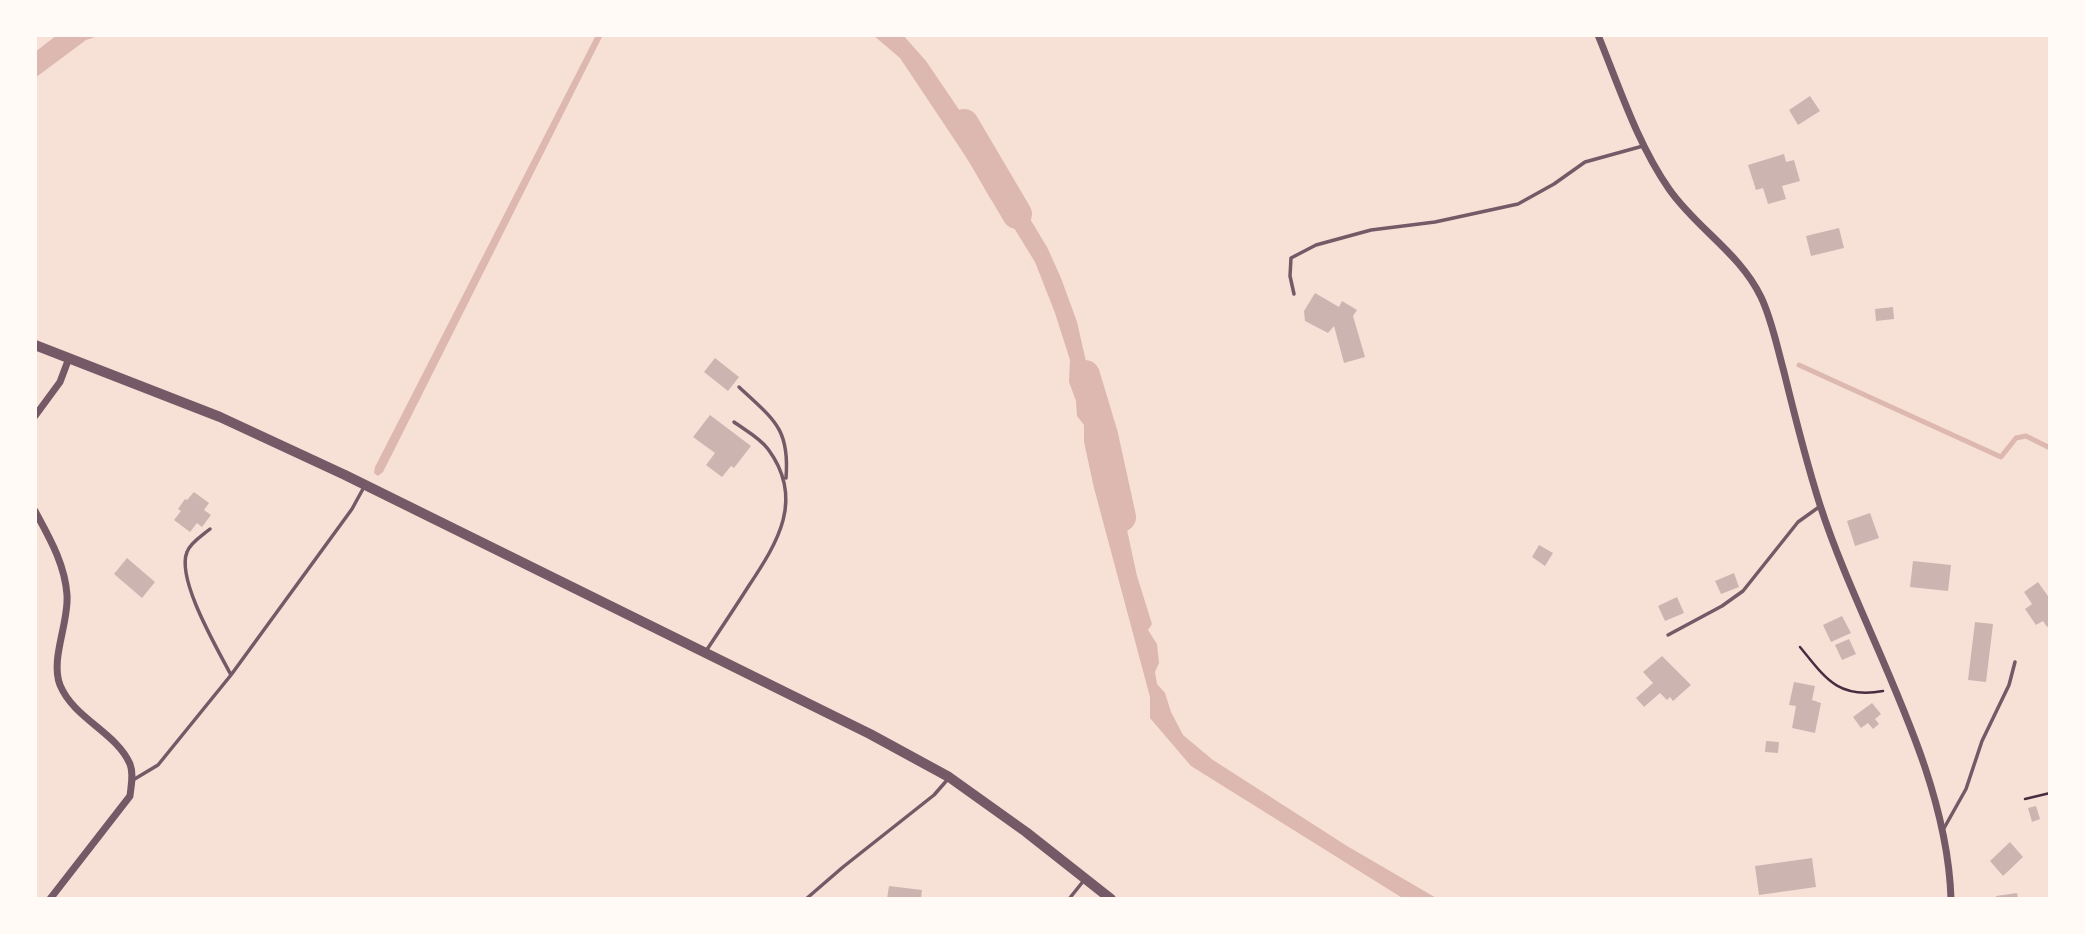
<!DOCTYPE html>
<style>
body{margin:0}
#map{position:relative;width:2085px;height:934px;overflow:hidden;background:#f7e1d7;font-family:Jost,sans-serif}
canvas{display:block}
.frame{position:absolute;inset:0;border:37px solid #fffaf5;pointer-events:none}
</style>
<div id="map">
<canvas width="2085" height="934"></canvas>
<div class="frame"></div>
</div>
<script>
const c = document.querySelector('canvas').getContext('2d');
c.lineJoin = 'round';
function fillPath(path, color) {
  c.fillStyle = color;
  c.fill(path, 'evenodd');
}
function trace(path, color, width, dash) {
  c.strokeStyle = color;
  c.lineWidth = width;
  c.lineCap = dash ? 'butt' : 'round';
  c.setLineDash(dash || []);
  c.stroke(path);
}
const water = new Path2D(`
 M101,35l-15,5 -51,38v-26l22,-17z
 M596,35h7l-220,437 -5,4 -4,-3 1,-6z
 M873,35h30l23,26 40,59 28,54 27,30 26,43 14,31 16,44 13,57 9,51v18l20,45 18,83 15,48 -4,6 9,14 2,19 -4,9 2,12 8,9 6,19 12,23 30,25 134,86 91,53h-34l-213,-133 -41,-48v-21l-56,-209 -10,-46v-17l-7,-9 -1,-15 -7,-19 1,-22 -15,-47 -20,-51 -21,-34 -24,-30 -16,-29 -74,-111z`);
const stream = new Path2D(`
 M1799,365l202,92 15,-19 10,-2 24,12`);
const river = new Path2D(`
 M964,124l53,90
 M1085,375l18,60 18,82`);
const building = new Path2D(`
 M1810,96l10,15 -22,14 -9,-15z
 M1784,154l2,8 8,-2 6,21 -18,5 4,13 -18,5 -5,-16 -7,2 -8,-25z
 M1839,228l5,20 -33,8 -5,-20z
 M1315,293l24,14 3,-6 15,9 -4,6 12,41 -21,6 -10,-37 -6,7 -23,-12 -1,-10z
 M1893,307l1,12 -18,2 -1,-12z
 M715,358l24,19 -11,14 -24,-19z
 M710,415l41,31 -17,22 -3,-2 -9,11 -16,-12 9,-12 -22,-16z
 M194,492l15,11 -5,7 7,5 -9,12 -5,-4 -7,9 -16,-12 7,-9 -3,-2 7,-10 2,1z
 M1870,513l9,25 -24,8 -8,-25z
 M1539,545l14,8 -8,13 -13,-9z
 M127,558l28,24 -13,16 -28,-24z
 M1913,561l38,4 -3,26 -38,-4z
 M1734,573l5,14 -18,7 -6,-13z
 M2038,582l12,17v26l-3,2 -4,-6 -7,4 -11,-16 7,-5 -8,-12z
 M1677,597l7,16 -19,8 -7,-15z
 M1842,616l9,17 -20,9 -8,-17z
 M1975,622l18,2 -7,58 -18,-2z
 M1849,639l7,15 -14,6 -7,-15z
 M1662,656l29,29 -18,16 -3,-4 -3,3 -7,-7 -16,14 -8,-9 17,-15 -10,-11z
 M1794,682l21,4 -3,14 9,3 -6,30 -23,-5 4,-22 -7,-1z
 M1872,703l9,11 -6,5 4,5 -6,5 -5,-6 -7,5 -8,-11z
 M1766,741l13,1 -1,11 -13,-1z
 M2036,806l4,13 -8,3 -4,-14z
 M2010,842l13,15 -20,19 -13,-15z
 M1812,858l4,29 -57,8 -4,-29z
 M889,886l33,4 -1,9h-34z
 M2017,893l1,6h-22v-3z`);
const path = new Path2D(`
 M1800,647c26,32 38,52 83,44
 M2025,799l25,-6`);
const service = new Path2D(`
 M1294,294l-4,-18 1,-18 25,-13 55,-15 64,-8 83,-18 36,-20 31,-22 58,-16
 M739,387c34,32 51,41 47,91
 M210,529c-7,6 -20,14 -23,23 -11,27 30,96 44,123l121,-166 12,-22
 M1668,635l54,-29 21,-15 55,-69 21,-15
 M706,651c14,-21 28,-42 42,-64 30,-45 57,-88 20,-138 -8,-11 -23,-19 -34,-27
 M133,780l25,-15 73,-90
 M1943,830l23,-41 16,-48 27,-56 6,-23
 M806,899l37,-32 91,-72 14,-16
 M1069,899l16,-20`);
const minor = new Path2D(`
 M1598,35c21,51 39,108 71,154 27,39 71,64 92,108 11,23 16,50 23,75 11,45 22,89 36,133 41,127 127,260 131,394
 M35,416l25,-34 9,-24
 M35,511c14,26 30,53 32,84 2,28 -17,64 -7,90 14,34 56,47 70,79 4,10 1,22 0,32l-80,103`);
const tertiary = new Path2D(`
 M35,345l185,72 125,58 525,259 79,43 77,55 85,67`);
fillPath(water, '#dcb8b0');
trace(stream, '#dcb8b0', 5);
trace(river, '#dcb8b0', 30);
fillPath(building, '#ccb4b1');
trace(path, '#4a2c40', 2.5);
trace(service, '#755966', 3.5);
trace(minor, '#755966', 7);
trace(tertiary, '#755966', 10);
</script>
